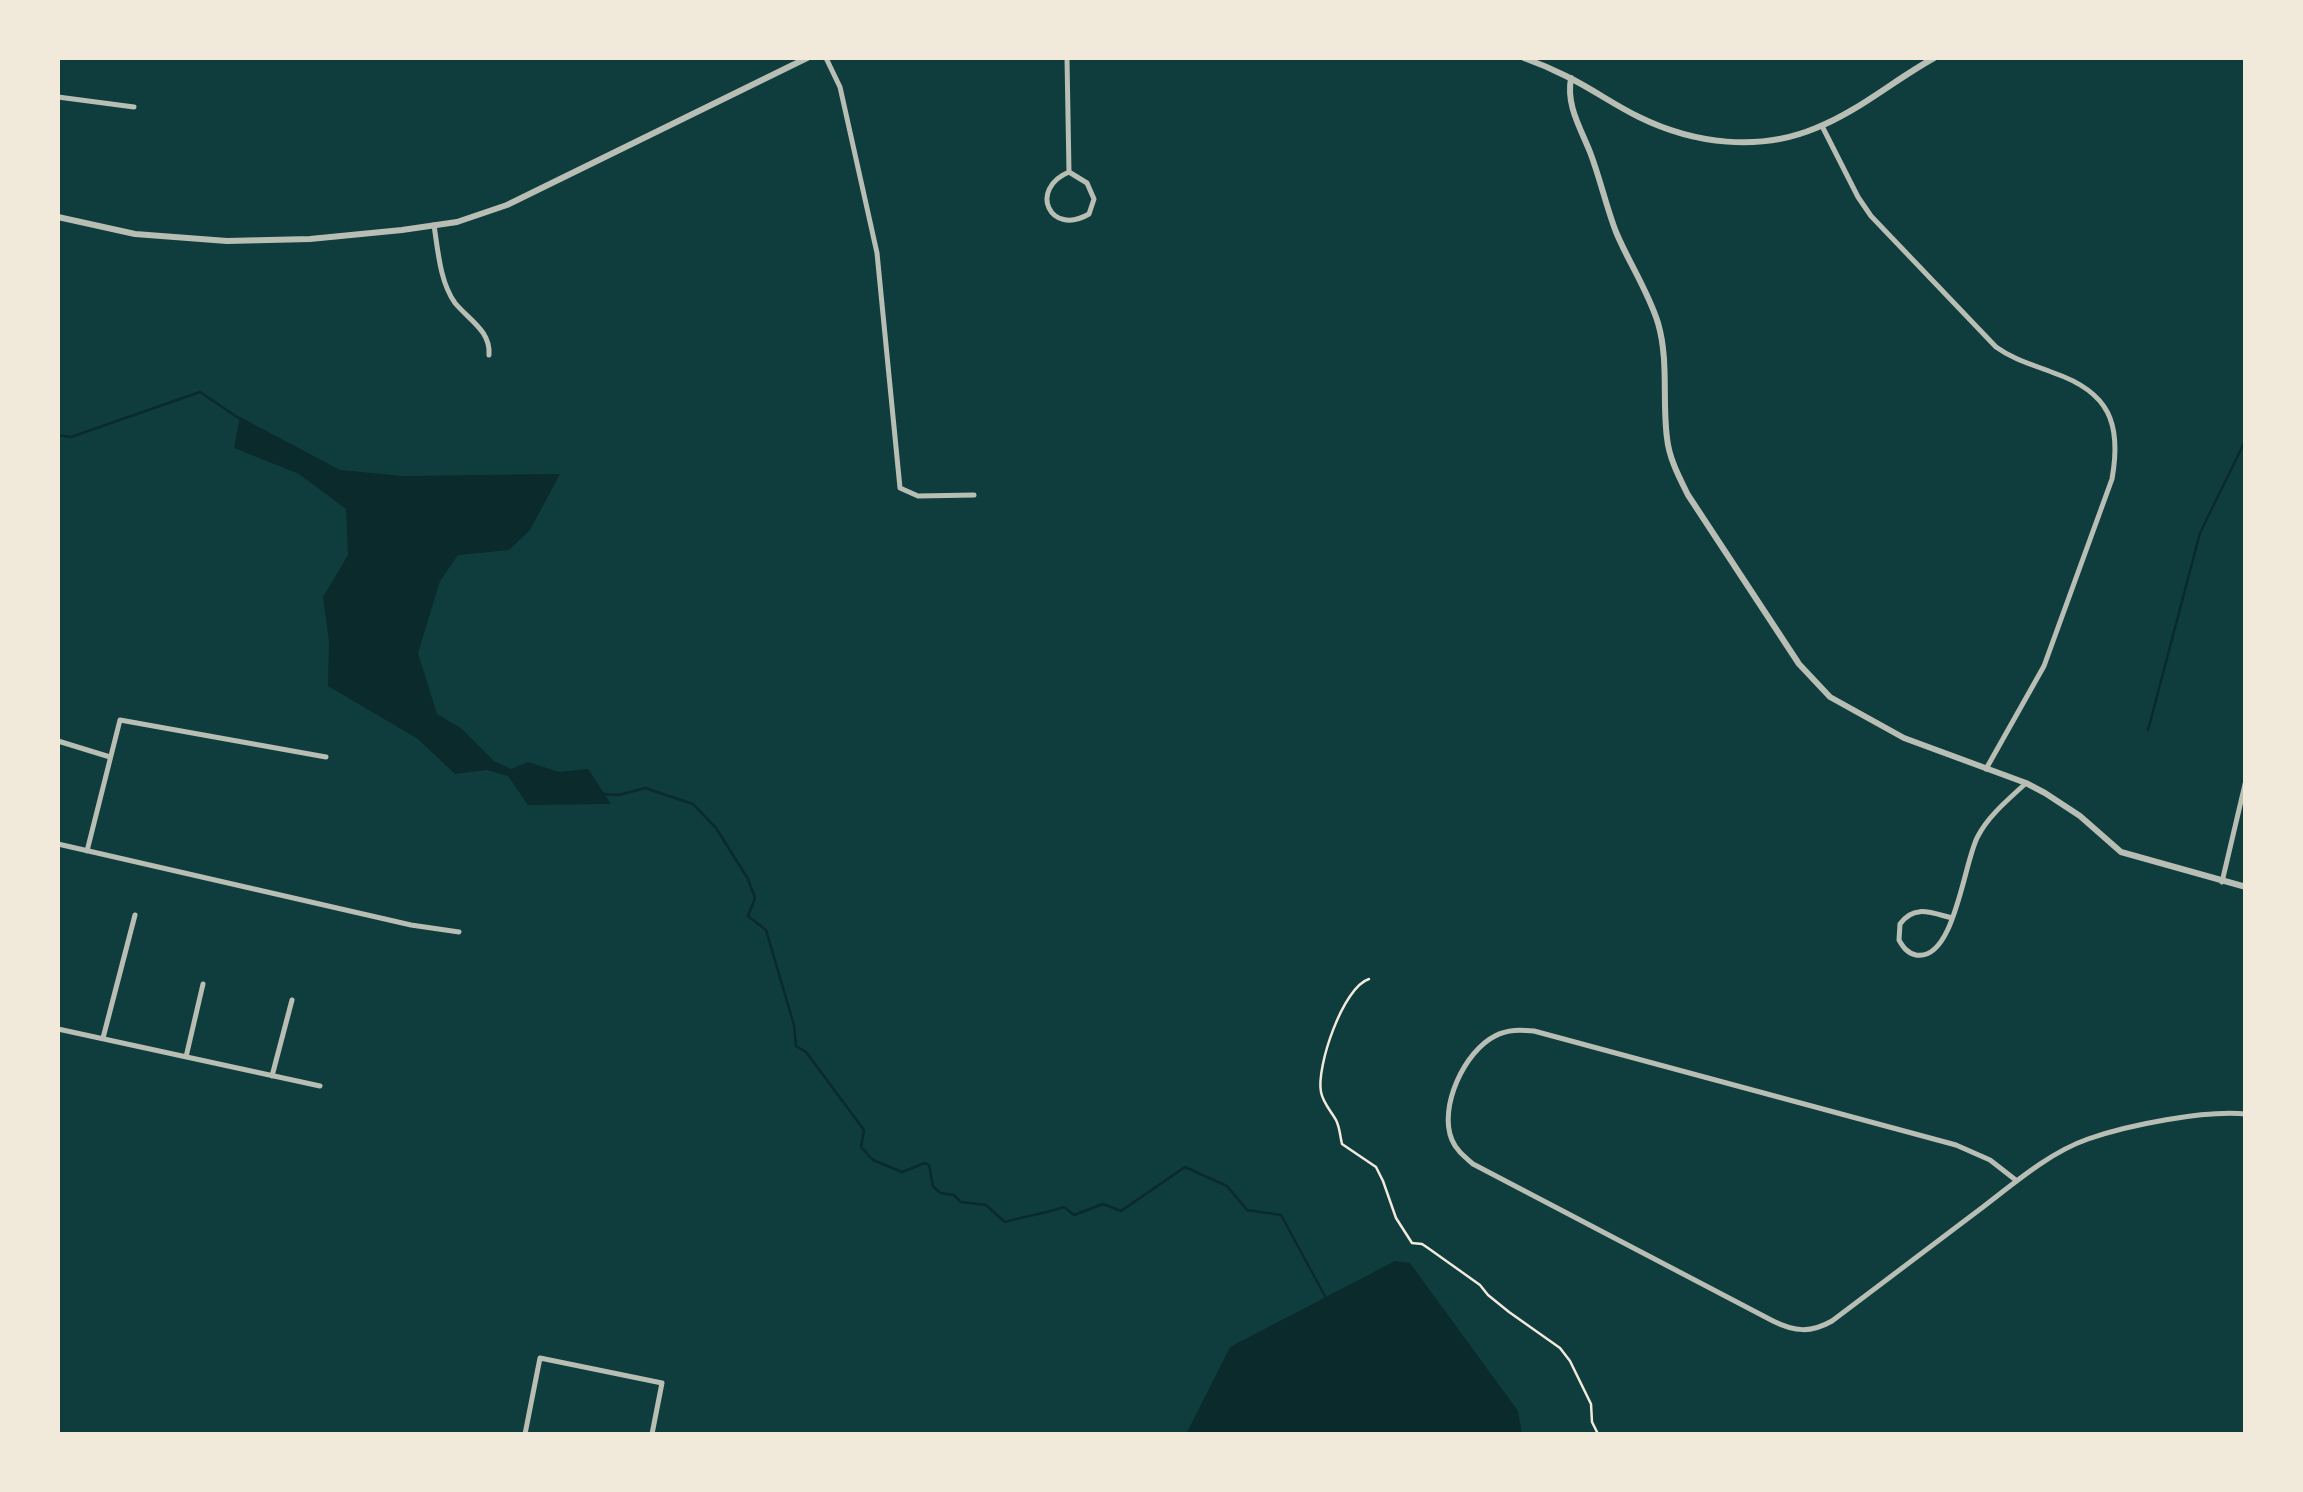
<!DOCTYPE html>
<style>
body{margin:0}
#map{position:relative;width:2303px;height:1492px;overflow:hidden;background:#0f3d3e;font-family:Manrope,sans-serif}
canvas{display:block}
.frame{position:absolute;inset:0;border:60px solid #f1e9da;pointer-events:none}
</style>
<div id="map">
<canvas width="2303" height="1492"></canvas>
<div class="frame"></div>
</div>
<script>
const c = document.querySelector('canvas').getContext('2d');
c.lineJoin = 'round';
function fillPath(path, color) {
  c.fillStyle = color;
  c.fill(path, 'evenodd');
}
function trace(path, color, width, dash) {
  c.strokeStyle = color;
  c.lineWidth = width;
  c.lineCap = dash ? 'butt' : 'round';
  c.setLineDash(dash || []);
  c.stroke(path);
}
const water = new Path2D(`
 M240,417l100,53 63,6 157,-2 -30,56 -21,20 -51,5 -18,26 -22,72 19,61 24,14 33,33 17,8 17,-7 31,10 29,-3 23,35 -83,1 -20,-29 -21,-6 -32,4 -37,-35 -90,-53 1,-45 -6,-44 25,-42 -2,-46 -47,-35 -65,-26z
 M1395,1261l15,2 108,148 4,23h-336l44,-87z`);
const stream = new Path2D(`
 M58,435l13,2 129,-45 40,27
 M2148,730l52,-197 46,-94
 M602,794l17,1 26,-7 48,16 23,24 32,51 7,19 -7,18 18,14 28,95 2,21 10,6 58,78 -3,17 12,13 29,12 23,-9 4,2 4,21 7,7 14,2 7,7 25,3 19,17c20,-6 39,-8 59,-15l10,8 29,-11 18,7 64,-44 42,19 20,24 34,5 46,85`);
const path = new Path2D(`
 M1369,979c-26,8 -53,88 -48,113 2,11 10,19 15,28 4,8 4,16 6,24l34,23 7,14 13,37 16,25 10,1 6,4 52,37 8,10 21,17 51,36 10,13 21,43 1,18 6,12`);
const minor = new Path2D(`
 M826,58l14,29 37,166 23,235 18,8 56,-1
 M1067,58l2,114
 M58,97l76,10
 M1822,126l36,71 13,19 125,131c18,13 38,18 58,26 55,19 68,50 58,106l-68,187 -58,103
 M1069,172l18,11 7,16 -5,15c-39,23 -61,-25 -20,-42z
 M434,225c4,26 6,57 21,78 14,17 36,28 34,52
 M58,741l52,16
 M58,844l353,81 48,7
 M87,851l33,-131 206,37
 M2222,882l24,-102
 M1952,918c-20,-5 -38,-14 -52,6l-1,16c4,7 8,13 17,15 39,7 48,-95 62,-119 11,-21 31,-37 48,-53
 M58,1029l262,57
 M103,1038l32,-123
 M186,1057l17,-73
 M272,1076l20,-76
 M2017,1181l-27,-21 -34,-15 -422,-114c-13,-1 -26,-2 -39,5 -30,15 -57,71 -43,104 4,10 13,17 21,24l300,157c22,11 38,12 59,0 49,-37 98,-74 147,-111 33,-25 69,-57 109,-71 40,-14 116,-29 158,-25
 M525,1434l15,-76 122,25 -10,51`);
const tertiary = new Path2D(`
 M1524,58c14,5 28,11 42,18 25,12 48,29 73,41 55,27 120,35 177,11 43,-17 78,-48 118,-70
 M1571,78c-5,27 9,49 19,74 10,26 16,54 26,80 13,31 32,59 42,91 11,38 4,76 9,115 2,20 12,39 21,57l111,169 31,33 74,41 122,45 19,10 35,23 41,36 125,35
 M58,217l77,17 92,7 83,-2 92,-9 55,-8 50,-17 300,-147`);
fillPath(water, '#0a2a2b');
trace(stream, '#0a2a2b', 2.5);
trace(path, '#f1e9da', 2.5);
trace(minor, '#b8beb3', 5);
trace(tertiary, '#b8beb3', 6);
</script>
